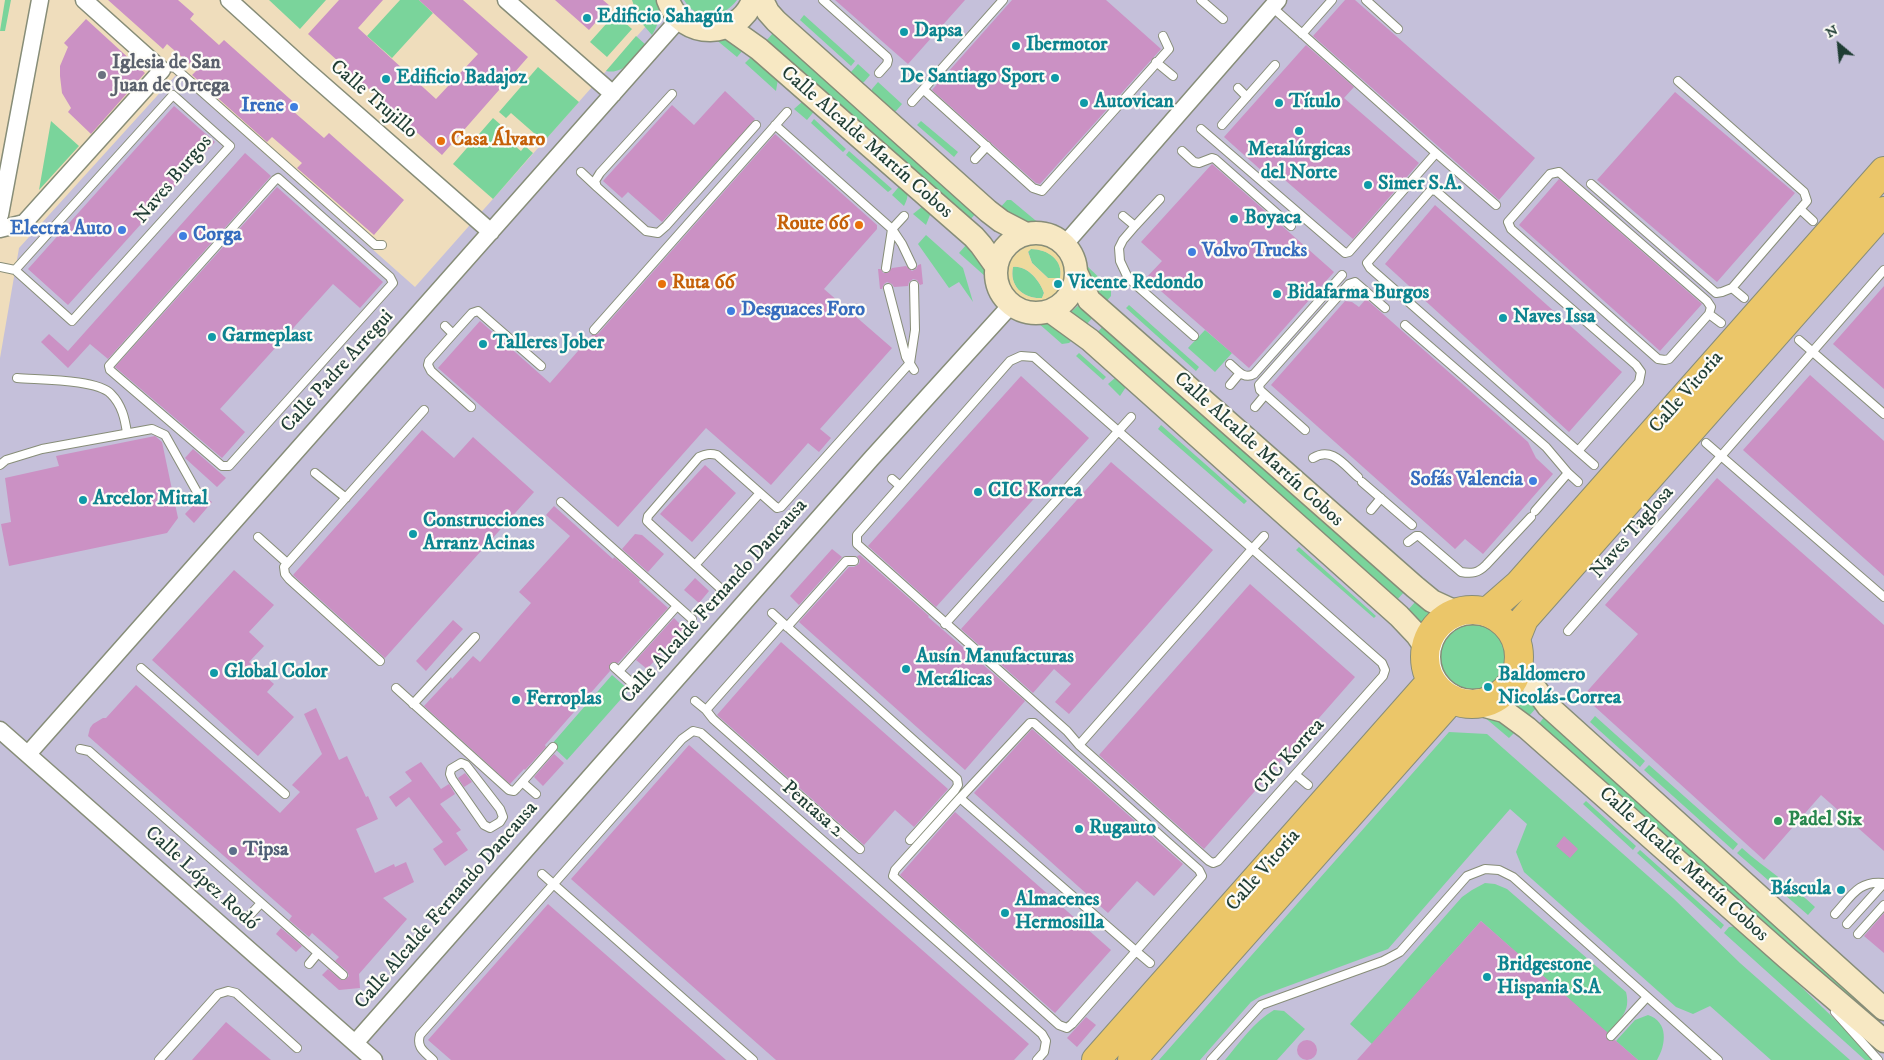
<!DOCTYPE html>
<meta charset="utf-8">
<style>
body{margin:0}
#map{position:relative;width:1884px;height:1060px;overflow:hidden;background:#efddbc;font-family:"IM FELL DW Pica",serif}
canvas{display:block}
.north{position:absolute;left:1814px;top:20px;width:50px;height:50px;-webkit-text-stroke:4px #fdfcf7;paint-order:stroke;rotate:332deg;font-size:14px;font-weight:700;line-height:20px;text-align:center;color:#1f3d34}
.north::after{content:'';display:block;margin:auto;width:18px;height:22px;background:#1f3d34;clip-path:polygon(50% 0,100% 100%,50% 72%,0 100%)}
</style>
<div id="map">
<canvas width="1884" height="1060"></canvas>
<div class="north">N</div>
</div>
<script>
const c = document.querySelector('canvas').getContext('2d');
c.lineJoin = 'round';
function fillPath(path, color) {
  c.fillStyle = color;
  c.fill(path, 'evenodd');
}
function trace(path, color, width, dash) {
  c.strokeStyle = color;
  c.lineWidth = width;
  c.lineCap = dash ? 'butt' : 'round';
  c.setLineDash(dash || []);
  c.stroke(path);
}
function label(font, color, halo, rows, align = 'center') {
  c.font = font + ' "IM FELL DW Pica",serif';
  c.lineWidth = 4.5;
  c.setLineDash([]);
  c.textBaseline = 'middle';
  c.strokeStyle = halo;
  c.fillStyle = color;
  for (const [text, x, y, turn = 0] of rows) {
    c.save();
    c.translate(x, y);
    c.rotate((+turn || 0) * Math.PI / 180);
    c.textAlign = isNaN(turn) ? turn : align;
    if (halo) c.strokeText(text, 0, 0);
    c.fillText(text, 0, 0);
    c.restore();
  }
}
const industrial = new Path2D(`
 M669,0h1215v1060h-1884v-702l19,-110 157,-173 239,212z`);
const green = new Path2D(`
 M5,0h6l-6,31h-5z
 M269,0h57l-26,29z
 M400,0h19l14,13 -41,45 -25,-22z
 M632,0h26c3,13 1,24 -6,35l-13,-15z
 M684,0h53c-14,19 -40,22 -53,0z
 M615,14l17,15 -25,28 -17,-15z
 M804,15l51,46 -4,5 -51,-46z
 M774,32l203,180 -8,9 -204,-179z
 M636,36l10,9c-11,12 -22,30 -40,26z
 M714,38h12l18,11 -7,8z
 M752,56l26,23 -2,12 -31,-28z
 M858,64l12,11 -6,7 -6,3 -8,-8 1,-5z
 M538,67l41,35 -40,45 -8,-8 4,-5 -24,-21 -5,5 -7,-6z
 M878,82l24,22 -6,7 -7,2 -19,-17 2,-7z
 M803,101l13,8 -9,11 -13,-11z
 M493,118l8,7 -5,5 25,21 4,-5 8,7 -40,46 -40,-35z
 M814,119l32,30 -3,3 -32,-29z
 M51,121l28,25 -40,44z
 M921,121l37,31 -4,5 -37,-32z
 M849,151l43,38 -4,3 -42,-37z
 M902,183c7,9 7,13 2,23l-12,-11z
 M1007,200h4l30,25c-16,1 -29,-8 -42,-16z
 M923,206l6,4 1,5 -4,10 -13,-11z
 M926,235l37,33 10,34 -14,-20 -10,6 -31,-44z
 M967,244l17,21 2,12 -27,-24z
 M1031,249c17,0 33,11 29,29h-12l-16,-15 -4,-12z
 M1086,265l25,24v7l-6,7c-11,-10 -18,-23 -19,-38z
 M1013,267c14,-2 27,14 31,26l-2,5c-19,1 -33,-12 -29,-31z
 M1081,303l13,13 -8,9 -16,-12z
 M1129,305l70,62 -3,4 -70,-63z
 M1037,322l12,2 26,13 -6,6 -7,1z
 M1104,325l301,266 -9,10 -300,-267z
 M1205,330l27,23 -17,19 -27,-24z
 M1079,353l27,24 -3,3 -27,-24z
 M1120,377l6,10 -6,9 -12,-12 7,-6z
 M1161,425l86,76 -3,3 -86,-75z
 M1299,547l77,69 -2,2 -78,-68z
 M1416,601l15,11 -10,12 -14,-13z
 M1437 656a36 36 0 1 1 72 0a36 36 0 1 1-72 0Z
 M612,675l17,15 -62,70 -16,-15z
 M1523,688l14,19 -8,9 -20,-13 9,-6z
 M1483,716h8l26,14 -8,8z
 M1545,716l330,295 -5,5 -332,-291z
 M1595,716l50,45 -5,6 -50,-45z
 M1449,732l38,2 186,164 67,65 110,97h-79l-61,-54 -17,8 -17,-7 -152,-135 -8,-20 11,-28 -17,-15 -122,140 -127,47 -10,6 -51,58h-41z
 M1649,765l89,79 -5,6 -89,-80z
 M1586,801l50,45 -3,4 -50,-46z
 M1742,848c23,21 50,37 73,59l-7,8 -71,-62z
 M1640,850l84,75 -3,4 -84,-76z
 M1485,883l10,1 12,5 119,103c5,20 -6,27 -19,41l-126,-112 -109,123 -22,-20 112,-127 10,-7z
 M1738,926l112,108 22,26h-7l-141,-127 5,-6z
 M1274,1010l10,1 21,18 -28,31h-52c15,-18 29,-38 49,-50z
 M1648,1015c21,7 18,30 9,45h-19l-22,-19 19,-21z`);
const sand = new Path2D(`
 M1033,244c49,1 40,66 -2,59 -9,-2 -16,-8 -21,-16 -10,-19 5,-38 23,-43zM1031,249c16,0 33,11 29,29h-12l-16,-15 -4,-11zM1013,267c14,-2 27,14 31,26l-2,5c-19,1 -33,-12 -29,-31z`);
const building = new Path2D(`
 M108,0h70l16,14 -4,5 29,26 5,-5 75,67 -5,5 30,26 5,-5 75,67 -30,35 -77,-67 5,-5 -30,-26 -5,5 -75,-67 5,-5 -30,-26 -4,5z
 M339,0h44l-25,28 78,71 42,-45 -59,-54h44l65,57 -86,98 -134,-121z
 M555,0h48l7,6 -21,24z
 M835,0h130l-57,64z
 M1012,0h94l55,49 -121,135 -4,-1 -104,-93z
 M1345,0h10l180,158 -36,42 -186,-164z
 M86,19l59,54 -54,61 -23,-22 3,-4 -9,-15 -2,-17v-10l8,-19 -4,-4z
 M1306,45l48,42 -10,11 75,65 -66,76 -75,-65 -6,6 -48,-43z
 M725,91l30,28 -93,103 -34,-30 -6,6 -19,-17 69,-76 22,20z
 M1675,92l120,101 -78,89 -120,-102z
 M174,106l41,36 -147,163 -40,-36z
 M775,134l102,91v4l-53,60 68,59 -72,81 11,9 -12,14 -11,-9 -37,42 -65,-57 -88,99 -180,-159 42,-47 70,62 42,-48 6,-1z
 M245,153l26,23 -163,183 -18,-15 -22,24 -27,-26 8,-8 19,17z
 M1212,164l122,108 -85,96 -103,-90 16,-17 -21,-19z
 M1559,179l143,125 -42,47 -141,-126z
 M277,187l106,95 -23,26 -27,-24 -113,125 25,23 -23,26 -107,-91z
 M1435,205l187,167 -53,60 -184,-168z
 M921,264l2,20 -3,1 -3,-5 -4,-1 -4,3 -1,4 -14,1 -2,-3 -5,-2 -3,2 -2,5h-2l-2,-20h3l2,4h5l4,-5 14,-2 6,5 4,-2 2,-4z
 M1884,286v103l-51,-45z
 M1366,299l162,143 8,16 17,16 -70,80 -18,-15 -10,10 -184,-164 74,-84 7,1 7,5z
 M1810,375l74,66v135l-141,-126z
 M1021,376l68,62 -153,169 -68,-61z
 M422,430l32,28 19,-21 61,55 -149,166 -92,-83z
 M155,436l7,6 16,76 -11,15 -158,33 -8,-42 10,-2 -6,-44 54,-12 -3,-10z
 M193,449l33,29 -9,9 -32,-29z
 M1111,462l102,88 -144,164 -14,-12 16,-18 -17,-15 -21,24 -72,-64z
 M705,465l31,28 -44,49 -32,-28z
 M1717,478l167,147v226l-63,-56 -57,65 -181,-164 55,-62 -33,-29z
 M203,495l9,7 -18,21 -9,-9z
 M554,506l59,53 1,-2 26,23 -1,2 29,26 -50,55 -5,-1 -3,2 -1,4 1,3 -65,74 1,2 -21,23 -1,-1 -14,15 -86,-78 27,-29 1,2 21,-23 7,6 51,-59 -12,-11 51,-56 -24,-21z
 M635,534l7,1 22,19 -16,18 -26,-23z
 M832,549l10,8 -43,48 -9,-9z
 M860,555l69,61 -1,1 97,84 -60,69 -166,-148 50,-55h5l5,-3 1,-3 -3,-5z
 M234,570l40,35 -25,27 15,14 -15,16 25,22 -7,8 27,25 -36,39 -106,-96z
 M695,578l14,13 -10,12 -15,-13z
 M1250,584l105,93 -151,172 -105,-94z
 M674,618l10,10 -37,41 -11,-9z
 M453,620l10,9 -37,42 -10,-10z
 M781,642l167,147 -34,38 -19,-17 -31,35 -147,-130z
 M136,685l144,128 20,-21 -8,-7 30,-31 -18,-40 12,-6 23,52 8,-4 19,41 2,-1 10,23 -22,10 19,44 19,-9 1,3 11,-5 8,20 -31,16 24,21 -48,55 1,14 -21,2 -17,-15 6,-6 13,11h4l4,-4 -2,-5 -12,-10 4,-4 -27,-24 -3,4 -20,-17 3,-4 -204,-180 2,-8 3,-4 10,-6h3z
 M1032,729l151,135 -29,32 -17,-15 -29,32 -134,-120z
 M689,745l340,299 -15,16h-238l-205,-181z
 M554,754l10,9 -21,23 -9,-9z
 M421,762l20,27 8,-5 6,10 -15,10 21,26 -5,3 12,17 -23,16 -12,-17 10,-7 -34,-45 -13,10 -7,-10 23,-16 -7,-9z
 M465,773l7,9 -8,5 -6,-9z
 M955,812l156,138 -56,63 -155,-138z
 M1564,836l14,13 -8,9 -14,-12z
 M548,904l178,156h-275l-23,-20z
 M1884,913v40l-20,-17z
 M1481,921l126,111 -1,5 2,3 4,1 3,-1 23,20h-281z
 M281,928l21,18 -6,6 -20,-18z
 M1086,1017l10,8 -19,22 -10,-9z
 M226,1022l45,38h-79z
 M1297 1050a10 10 0 1 1 20 0a10 10 0 1 1-20 0Z`);
const service = new Path2D(`
 M823,0l64,57 1,3 -1,4 -8,9
 M1201,0l22,19
 M1366,0l32,29
 M1272,7l164,146
 M1302,34l30,-34
 M1156,62l17,14
 M162,70l7,-3 6,1 200,177h7
 M1238,88l9,9
 M924,90l109,98 9,3 127,-142 -6,-13
 M672,94l-72,79 -5,8 2,6 49,44 12,2 8,-7 90,-101
 M173,95l57,51 -158,175 -57,-51z
 M912,102l91,-102
 M775,125l117,104 10,15 10,21
 M1222,125l53,-60
 M1201,129l144,124 4,-1 87,-99 60,52
 M1182,151l12,11 5,1 13,-5 3,1 76,67
 M975,159l12,-13
 M581,172l16,15
 M278,178l112,99 3,6 -164,183h-7l-112,-96 -1,-4 166,-186z
 M1591,184l125,109 6,-1 10,-4 75,-87 -3,-9 -126,-111
 M1800,209l13,12
 M1123,216l12,10 -12,14 -4,8 1,13 8,17 66,58
 M1135,226l25,-27
 M0,267l15,3
 M886,268l6,-39 12,-13
 M888,288l18,69 8,13
 M1732,288l12,10
 M1709,314l2,-7 -4,-6 -148,-129 -9,2 -42,48 3,7 147,130 7,1 4,-1 40,-45 12,9
 M1405,325l141,122 22,26 10,9
 M445,326l8,8 19,-21 6,-2 63,55
 M594,330l193,-218
 M453,334l-24,27 -1,4 3,6 40,36
 M1799,340l85,74
 M1230,364c7,6 14,16 24,10l88,-99
 M17,378c22,2 80,1 94,16 11,11 14,25 16,39
 M1230,385l10,-12
 M1255,407l10,-12
 M1305,430l-45,-40 -1,-5 90,-101 6,-2 30,26
 M1706,443l178,154
 M1578,451l61,-69 2,-10 -5,-7 -200,-174 -5,-1 -64,73 3,5 208,183 16,14
 M1313,458c19,-12 31,7 45,19
 M0,465l6,-5 36,-11 110,-20 13,6 32,57
 M315,473l31,25
 M892,479l8,7
 M1362,482l50,43
 M561,502l131,117
 M1371,510l10,-12
 M1535,511l33,-38
 M258,537l29,26
 M1408,542l8,-6h3l42,36c11,2 17,1 25,-7l45,-48
 M695,565l65,-72
 M720,588l-70,-64 -3,-3 1,-5 51,-59c7,-3 11,-4 18,-2l60,53 4,-1 129,-144 5,-33 -1,-45
 M772,613l11,10
 M945,624l186,-207
 M787,627l59,-66h8
 M1568,631l316,-361
 M380,661l-91,-82 -4,-5 -1,-7 140,-157
 M614,667l20,18
 M141,668l144,126
 M619,671l58,-65
 M396,688l113,102 5,1 2,-2 37,-42
 M695,701l11,9 77,-87 174,156 1,6 -3,5 -45,50
 M413,704l62,-67
 M706,710l7,9 147,130
 M1079,745l130,116 4,2 5,-2 165,-185 2,-6 -3,-7 -348,-306 -13,-1 -11,5 -153,174v9l210,187 12,14 174,-197 11,-12
 M80,749l9,2 254,224
 M461,763l5,2 34,44 3,8 -3,5 -10,6 -6,-3 -32,-46 -2,-5 1,-5z
 M1296,775l12,10
 M522,782l14,12
 M960,798l-65,72 -2,6 166,149 8,3 5,-4 130,-148 -3,-6 -165,-147h-4l-70,75 177,154 13,11
 M542,874l211,186
 M251,914l10,-11
 M1835,914c16,-17 23,-34 49,-31
 M1847,924l37,-41
 M1858,934l26,-29
 M309,964l9,-11
 M1835,1012l43,48
 M1611,1036l36,-39
 M159,1060l59,-66 10,-3 8,2 61,55
 M433,1060c-8,-8 -17,-12 -13,-25l262,-296 11,-8 8,2 341,301 4,7 -2,11 -7,8
 M1211,1060l50,-55 122,-44 17,-9 67,-76 18,-7 14,1 14,7 205,183`);
const pedestrian = new Path2D(`
 M1434 657a39 39 0 1 1 78 0a39 39 0 1 1-78 0Z`);
const minor = new Path2D(`
 M229,0l75,68 187,164
 M506,0l107,94
 M0,215l40,-215
 M0,229l24,-6 138,-153 -78,-70
 M1065,244l213,-244
 M0,730l374,330
 M28,754l652,-736
 M355,1043l516,-584 140,-154`);
const secondary = new Path2D(`
 M668,0c14,41 71,39 85,0
 M762,0l6,12 8,9 212,190 13,10 25,13
 M728,27l31,22 215,188 7,8 15,21
 M996 273a40 40 0 1 1 80 0a40 40 0 1 1-80 0Z
 M1076,272l13,28 16,14 310,273 17,14 24,11
 M1050,311l40,29 309,276 18,19 9,13
 M1518,665l30,41 336,303
 M1474,703l30,8 23,17 260,230 97,83`);
const trunk = new Path2D(`
 M1425 657a47 47 0 1 1 94 0a47 47 0 1 1-94 0Z
 M1487,612l32,-28 365,-413
 M1516,639l8,-20 360,-408
 M1096,1060l335,-379
 M1132,1060l320,-361`);
const markers = [
 [587,18,5,"#0f9aa8"],
 [904,32,5,"#0f9aa8"],
 [1016,46,5,"#0f9aa8"],
 [102,75,5,"#6b7280"],
 [1055,78,5,"#0f9aa8"],
 [386,79,5,"#0f9aa8"],
 [1084,103,5,"#0f9aa8"],
 [1279,103,5,"#0f9aa8"],
 [294,107,5,"#3f7fe0"],
 [1299,131,5,"#0f9aa8"],
 [441,141,5,"#e8710a"],
 [1368,185,5,"#0f9aa8"],
 [1234,219,5,"#0f9aa8"],
 [859,225,5,"#e8710a"],
 [122,230,5,"#3f7fe0"],
 [183,236,5,"#3f7fe0"],
 [1192,252,5,"#3f7fe0"],
 [662,284,5,"#e8710a"],
 [1058,284,5,"#0f9aa8"],
 [1277,294,5,"#0f9aa8"],
 [731,311,5,"#3f7fe0"],
 [1503,318,5,"#0f9aa8"],
 [212,337,5,"#0f9aa8"],
 [483,344,5,"#0f9aa8"],
 [1533,481,5,"#3f7fe0"],
 [978,492,5,"#0f9aa8"],
 [83,500,5,"#0f9aa8"],
 [413,534,5,"#0f9aa8"],
 [906,669,5,"#0f9aa8"],
 [214,673,5,"#0f9aa8"],
 [1488,687,5,"#0f9aa8"],
 [516,700,5,"#0f9aa8"],
 [1778,821,5,"#2e9e5b"],
 [1079,829,5,"#0f9aa8"],
 [233,851,5,"#5c6f8a"],
 [1841,890,5,"#0f9aa8"],
 [1005,913,5,"#0f9aa8"],
 [1487,977,5,"#0f9aa8"]
];
const cultureNames = [
 ["Edificio Sahagún",597,18],
 ["Dapsa",914,32],
 ["Ibermotor",1026,46],
 ["De Santiago Sport",1045,78,"right"],
 ["Edificio Badajoz",396,79],
 ["Autovican",1094,103],
 ["Título",1289,103],
 ["Metalúrgicas",1299,151,"center"],
 ["del Norte",1299,174,"center"],
 ["Simer S.A.",1378,185],
 ["Boyaca",1244,219],
 ["Vicente Redondo",1068,284],
 ["Bidafarma Burgos",1287,294],
 ["Naves Issa",1513,318],
 ["Garmeplast",222,337],
 ["Talleres Jober",493,344],
 ["CIC Korrea",988,492],
 ["Arcelor Mittal",93,500],
 ["Construcciones",423,522],
 ["Arranz Acinas",423,545],
 ["Ausín Manufacturas",916,658],
 ["Metálicas",916,681],
 ["Global Color",224,673],
 ["Baldomero",1498,676],
 ["Nicolás-Correa",1498,699],
 ["Ferroplas",526,700],
 ["Rugauto",1089,829],
 ["Báscula",1831,890,"right"],
 ["Almacenes",1015,901],
 ["Hermosilla",1015,924],
 ["Bridgestone",1497,966],
 ["Hispania S.A",1497,989]
];
const worshipNames = [
 ["Iglesia de San",112,64],
 ["Juan de Ortega",112,87]
];
const streetNames = [
 ["Calle Trujillo",373,100,41],
 ["Calle Alcalde Martín Cobos",866,143,41],
 ["Naves Burgos",174,180,-50],
 ["Calle Padre Arregui",338,372,-48],
 ["Calle Vitoria",1687,393,-49],
 ["Calle Alcalde Martín Cobos",1258,450,42],
 ["Naves Taglosa",1633,533,-49],
 ["Calle Alcalde Fernando Dancausa",715,602,-48],
 ["CIC Korrea",1290,757,-48],
 ["Pentasa 2",812,810,41],
 ["Calle Alcalde Martín Cobos",1683,865,42],
 ["Calle Vitoria",1264,871,-49],
 ["Calle López Rodó",201,879,42],
 ["Calle Alcalde Fernando Dancausa",447,906,-49]
];
const shopNames = [
 ["Irene",284,107],
 ["Electra Auto",112,230],
 ["Corga",193,236,"left"],
 ["Volvo Trucks",1202,252,"left"],
 ["Desguaces Foro",741,311,"left"],
 ["Sofás Valencia",1523,481]
];
const foodNames = [
 ["Casa Álvaro",451,141],
 ["Route 66",849,225,"right"],
 ["Ruta 66",672,284]
];
const leisureNames = [
 ["Padel Six",1788,821]
];
const serviceNames = [
 ["Tipsa",243,851]
];
fillPath(industrial, '#c5c0da');
fillPath(green, '#7ad49b');
fillPath(sand, '#eeda9e');
fillPath(building, '#cb91c4');
trace(service, '#878d78', 10);
trace(pedestrian, '#878d78', 15);
trace(minor, '#878d78', 19);
trace(secondary, '#878d78', 25);
trace(trunk, '#878d78', 30);
trace(service, '#fff', 8);
trace(pedestrian, '#fff', 12);
trace(minor, '#fff', 16);
trace(secondary, '#f7e8c3', 22);
trace(trunk, '#ebc669', 28);
for (const [x, y, r, color] of markers) {
  const dot = new Path2D();
  dot.arc(x, y, r, 0, 2 * Math.PI);
  c.fillStyle = color;
  c.fill(dot);
  trace(dot, '#fdfcf7', 2);
}
label('bold 20px', '#0d838f', '#fdfcf7', cultureNames, 'left');
label('bold 20px', '#5b616d', '#fdfcf7', worshipNames, 'left');
label('20px', '#1f3d34', '#fdfcf7', streetNames);
label('bold 20px', '#366cbe', '#fdfcf7', shopNames, 'right');
label('bold 20px', '#c56008', '#fdfcf7', foodNames, 'left');
label('bold 20px', '#27864d', '#fdfcf7', leisureNames, 'left');
label('bold 20px', '#4e5e75', '#fdfcf7', serviceNames, 'left');
</script>
